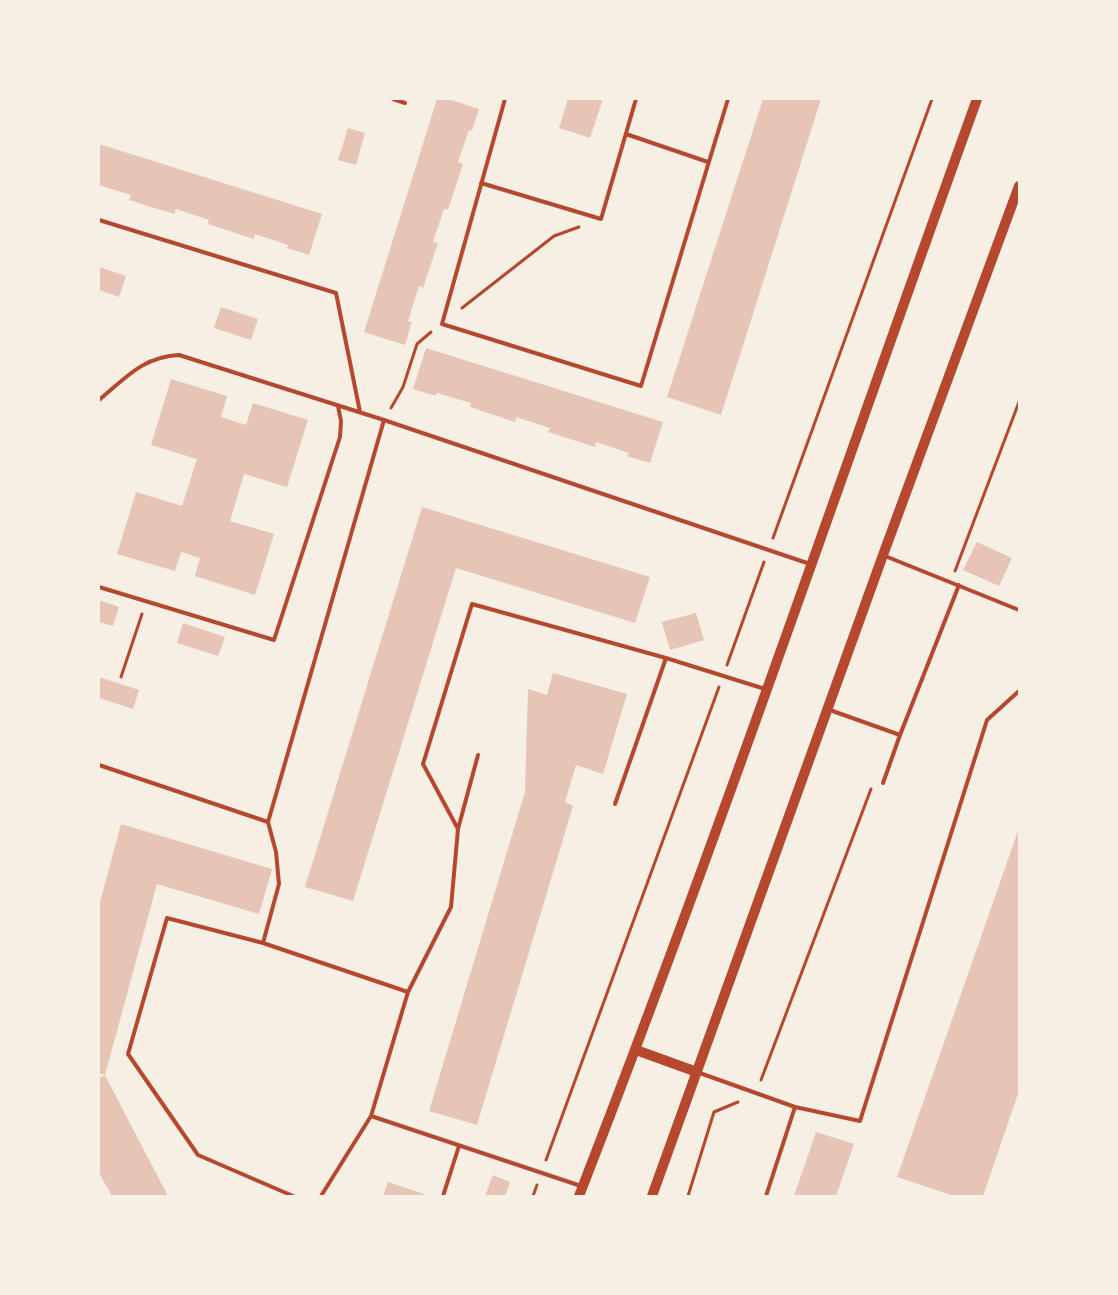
<!DOCTYPE html>
<style>
body{margin:0}
#map{position:relative;width:1118px;height:1295px;overflow:hidden;background:#f6efe4;font-family:Ubuntu,sans-serif}
canvas{display:block}
.frame{position:absolute;inset:0;border:100px solid #f6efe4;pointer-events:none}
</style>
<div id="map">
<canvas width="1118" height="1295"></canvas>
<div class="frame"></div>
</div>
<script>
const c = document.querySelector('canvas').getContext('2d');
c.lineJoin = 'round';
function fillPath(path, color) {
  c.fillStyle = color;
  c.fill(path, 'evenodd');
}
function trace(path, color, width, dash) {
  c.strokeStyle = color;
  c.lineWidth = width;
  c.lineCap = dash ? 'butt' : 'round';
  c.setLineDash(dash || []);
  c.stroke(path);
}
const building = new Path2D(`
 M437,99h11l31,10 -7,22 -3,-1 -11,32 5,2 -15,46 -4,-1 -11,33 5,1 -15,45 -4,-2 -11,35 4,1 -7,23 -41,-13z
 M568,99h35l-13,39 -31,-10z
 M763,99h58l-100,316 -54,-18z
 M348,128l17,5 -9,32 -18,-5z
 M99,144l223,70 -13,41 -22,-7 1,-3 -33,-11 -1,5 -46,-15 1,-4 -33,-11 -2,5 -45,-14 2,-5 -32,-10z
 M99,267l27,9 -7,21 -20,-7z
 M221,307l37,12 -7,21 -37,-12z
 M426,348l237,74 -13,41 -23,-7 2,-3 -33,-11 -1,5 -47,-15 2,-4 -34,-11 -1,5 -45,-15 1,-4 -34,-10 -1,3 -23,-7z
 M171,379l56,17 -6,21 25,8 7,-22 55,17 -21,67 -43,-13 -14,47 44,13 -19,61 -60,-19 5,-18 -19,-6 -6,19 -58,-17 19,-62 46,14 15,-47 -46,-14z
 M422,507l228,70 -15,46 -179,-55 -103,333 -48,-14z
 M977,542l35,16 -13,28 -36,-16z
 M99,600l20,7 -6,19 -14,-4z
 M696,613l8,27 -34,10 -8,-28z
 M183,623l42,14 -7,19 -41,-13z
 M553,673l74,21 -24,80 -27,-9 -11,37 8,4 -96,319 -48,-14 96,-319 3,-103 19,6z
 M99,677l40,13 -6,19 -34,-11z
 M121,824l151,45 -13,45 -102,-30 -52,191 -6,-2v-167z
 M1019,828v263l-36,105h-29l-57,-19z
 M105,1075l18,35 45,86h-56l-13,-23v-95z
 M816,1132l38,12 -18,52h-42z
 M493,1175l17,7 -5,14h-20z
 M388,1182l42,14h-47z`);
const path = new Path2D(`
 M462,308l92,-72 25,-9
 M391,408l12,-21 14,-43 14,-12
 M773,538l159,-439
 M955,571l64,-169
 M727,665l37,-103
 M121,677l21,-63
 M761,1080l110,-291
 M546,1160l173,-473
 M533,1196l4,-11
 M688,1196l26,-84 24,-10`);
const service = new Path2D(`
 M393,99l12,4
 M505,99l-63,225 199,62 87,-287
 M626,134l82,28
 M481,183l120,36 35,-120
 M99,220l237,73 24,119
 M99,400c27,-22 43,-43 80,-45l205,65
 M885,556l134,54
 M99,587l175,53 66,-203 1,-16 -3,-15
 M827,709l73,26 59,-150
 M99,765l169,57 116,-402 426,144
 M883,783l17,-48
 M615,804l51,-146
 M458,829l20,-74
 M263,943l16,-59 -3,-32 -8,-30
 M697,1072l98,35 -29,89
 M795,1107l65,14 127,-401 32,-29
 M581,1186l-210,-70 37,-124 43,-85 7,-78 -35,-65 49,-160 194,54 99,31
 M293,1196l-95,-41 -70,-101 39,-136 96,25 145,49
 M321,1196l50,-80
 M443,1196l16,-50`);
const secondary = new Path2D(`
 M636,1050l61,22
 M579,1196c141,-362 266,-731 398,-1097
 M652,1196l231,-641 136,-369`);
fillPath(building, '#e6c5b7');
trace(path, '#b5482f', 3);
trace(service, '#b5482f', 4);
trace(secondary, '#b5482f', 10);
</script>
